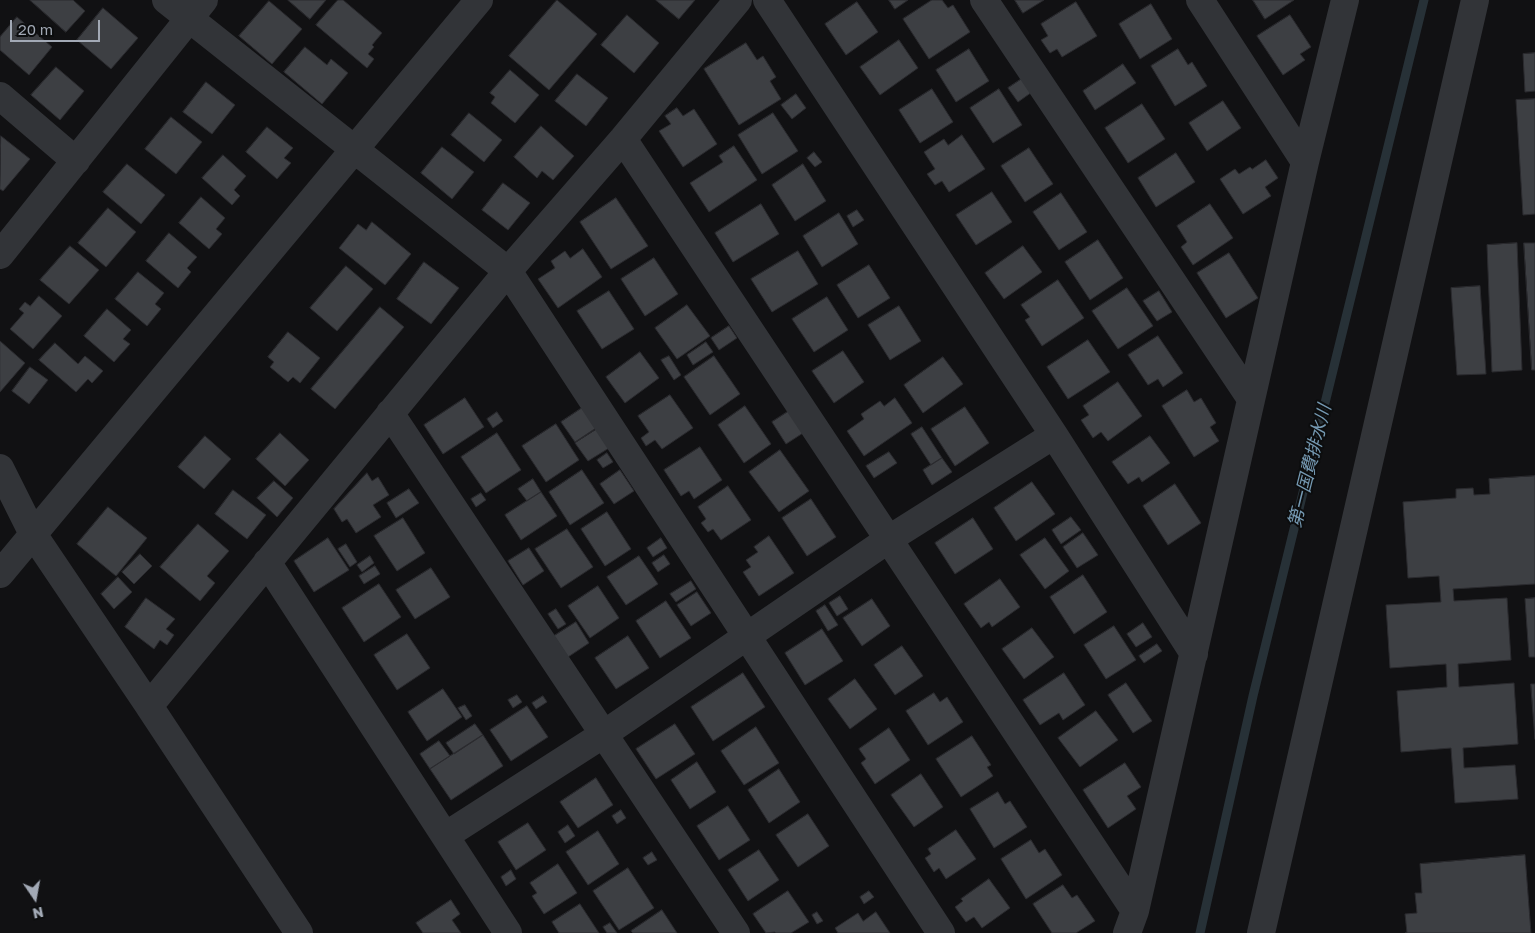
<!DOCTYPE html>
<meta charset="utf-8">
<style>
body{margin:0}
#map{position:relative;width:1535px;height:933px;overflow:hidden;background:#111113;font-family:"Golos Text",sans-serif}
canvas{display:block}
.north{position:absolute;left:10px;top:873px;width:50px;height:50px;-webkit-text-stroke:4px #0c0d0e;paint-order:stroke;rotate:168deg;font-size:14px;font-weight:700;line-height:20px;text-align:center;color:#a2a9b5}
.north::after{content:'';display:block;margin:auto;width:18px;height:22px;background:#a2a9b5;clip-path:polygon(50% 0,100% 100%,50% 72%,0 100%)}
.scale{position:absolute;left:10px;top:20px;width:90px;height:22px;box-sizing:border-box;border:2px solid #a2a9b5;border-top:0;padding-left:6px;font-size:15px;line-height:18px;white-space:nowrap;color:#a2a9b5;-webkit-text-stroke:4px #0c0d0e;paint-order:stroke}
</style>
<div id="map">
<canvas width="1535" height="933"></canvas>
<div class="north">N</div>
<div class="scale">20 m</div>
</div>
<script>
const c = document.querySelector('canvas').getContext('2d');
c.lineJoin = 'round';
function trace(path, color, width, dash) {
  c.strokeStyle = color;
  c.lineWidth = width;
  c.lineCap = dash ? 'butt' : 'round';
  c.setLineDash(dash || []);
  c.stroke(path);
}
function fillPath(path, color) {
  c.fillStyle = color;
  c.fill(path, 'evenodd');
}
function label(font, color, halo, rows, align = 'center') {
  c.font = font + ' "Golos Text","Noto Sans JP",sans-serif';
  c.lineWidth = 4;
  c.setLineDash([]);
  c.textBaseline = 'middle';
  c.strokeStyle = halo;
  c.fillStyle = color;
  for (const [text, x, y, turn = 0] of rows) {
    c.save();
    c.translate(x, y);
    c.rotate((+turn || 0) * Math.PI / 180);
    c.textAlign = isNaN(turn) ? turn : align;
    if (halo) c.strokeText(text, 0, 0);
    c.fillText(text, 0, 0);
    c.restore();
  }
}
const stream = new Path2D(`
 M1200,933l53,-237 171,-696`);
const building = new Path2D(`
 M30,0h43l12,11 -19,21z
 M288,0h38l-16,19z
 M338,0h5l39,33 -10,12 2,2 -6,7 6,5 -7,9 -51,-43z
 M557,0l40,34 -48,56 -40,-34z
 M656,0h39l-16,19z
 M889,0h19l-13,9z
 M932,0h10l6,8 5,-3 17,27 -41,27 -26,-40z
 M1015,0h29l-21,13z
 M1253,0h41l-29,19z
 M269,1l33,28 -30,35 -33,-28z
 M857,2l21,30 -32,23 -21,-31z
 M1076,2l21,34 -35,21 -5,-8 -7,4 -9,-13 7,-4 -7,-12z
 M1151,4l21,35 -32,20 -21,-35z
 M103,8l35,30 -27,31 -34,-29z
 M627,15l32,28 -25,30 -33,-28z
 M1290,15l21,32 -11,7 5,6 -22,15 -26,-39z
 M17,17l35,30 -23,28 -29,-25v-13z
 M899,40l19,28 -38,27 -20,-28z
 M746,43l11,17 6,-4 13,21 -6,4 11,18 -42,26 -35,-56z
 M305,47l22,18 4,-6 17,14 -26,31 -38,-32z
 M969,49l20,32 -33,21 -20,-32z
 M1178,49l10,16 4,-3 15,24 -32,20 -24,-40z
 M1535,53v38l-10,1 -2,-38z
 M1123,64l13,19 -41,27 -12,-19z
 M56,67l28,24 -24,29 -29,-25z
 M510,70l29,25 -24,28 -24,-20 4,-6 -5,-4z
 M577,74l31,24 -22,28 -31,-25z
 M1023,78l9,14 -14,10 -10,-14z
 M206,82l29,23 -23,29 -29,-22z
 M932,89l21,33 -33,21 -21,-33z
 M999,89l23,36 -29,18 -23,-35z
 M796,94l10,14 -14,11 -11,-14z
 M1535,99v115l-12,1 -7,-115z
 M1223,101l18,27 -34,23 -18,-28z
 M1142,104l23,35 -37,24 -23,-35z
 M677,108l6,8 11,-7 23,35 -34,23 -24,-36 12,-7 -6,-8z
 M469,113l33,27 -18,22 -33,-27z
 M773,113l25,38 -36,23 -24,-39z
 M171,117l31,25 -26,32 -31,-25z
 M541,126l33,30 -21,24 -11,-9 -5,7 -23,-21z
 M267,127l26,21 -9,10 7,5 -14,16 -31,-27z
 M962,135l23,34 -36,23 -7,-11 -7,4 -8,-11 8,-5 -11,-17 20,-13 4,6z
 M1,136l29,23 -27,32 -3,-2z
 M734,146l23,34 -48,32 -19,-29 33,-21 -4,-6z
 M442,147l32,25 -22,27 -31,-26z
 M1029,148l24,36 -28,18 -24,-36z
 M814,152l8,10 -7,5 -8,-9z
 M1176,153l19,29 -39,25 -18,-29z
 M223,155l23,21 -12,14 6,6 -8,9 -30,-27z
 M1266,160l12,18 -13,9 6,9 -28,18 -23,-35 15,-10 4,5 11,-7 2,2z
 M127,164l38,31 -24,29 -38,-32z
 M803,164l23,37 -31,20 -23,-36z
 M503,183l27,20 -22,27 -26,-20z
 M992,192l20,30 -36,23 -20,-30z
 M1061,193l26,39 -28,18 -26,-38z
 M201,197l24,21 -9,11 6,5 -13,15 -30,-26z
 M616,198l32,48 -37,23 -31,-47z
 M761,204l18,30 -46,28 -18,-29z
 M1210,204l23,34 -40,27 -12,-18 6,-5 -10,-16z
 M108,208l28,24 -30,35 -28,-24z
 M857,210l7,10 -11,7 -6,-11z
 M839,213l19,31 -36,23 -19,-31z
 M372,222l39,32 -26,31 -46,-37 19,-24 8,6z
 M169,233l28,24 -10,11 4,4 -13,16 -32,-27z
 M1098,240l25,38 -33,22 -25,-38z
 M1517,243l5,127 -30,2 -5,-127z
 M1524,243h11v127h-3z
 M70,246l29,24 -30,34 -29,-24z
 M1023,246l19,26 -38,27 -19,-26z
 M583,249l19,28 -44,31 -20,-29 17,-11 -4,-7 14,-10 5,7z
 M798,251l20,33 -46,28 -21,-33z
 M1229,253l29,45 -32,20 -29,-45z
 M654,258l24,36 -33,22 -24,-37z
 M424,262l35,26 -28,36 -34,-25z
 M869,265l21,33 -32,20 -21,-33z
 M346,266l27,23 -36,42 -27,-23z
 M138,272l26,21 -9,11 6,5 -14,17 -32,-27z
 M1058,280l26,38 -42,28 -17,-26 5,-3 -9,-12z
 M1480,286l6,88 -29,1 -6,-87z
 M1127,288l26,38 -35,23 -26,-38z
 M609,291l25,38 -32,20 -25,-38z
 M1159,291l13,21 -15,9 -14,-20z
 M39,296l23,20 -29,33 -23,-20 14,-16 -5,-4 6,-7 5,4z
 M827,297l21,33 -34,22 -22,-33z
 M687,305l23,31 -33,23 -22,-31z
 M899,306l22,35 -31,19 -22,-35z
 M380,307l24,20 -69,82 -24,-20z
 M107,309l24,21 -8,9 7,5 -16,18 -30,-26z
 M729,326l8,12 -18,12 -8,-12z
 M288,332l32,26 -20,25 -7,-6 -5,5 -18,-15 4,-5 -6,-5z
 M1158,336l25,37 -20,14 -5,-8 -10,6 -20,-30z
 M1088,340l22,32 -42,27 -21,-32z
 M0,341l25,22 -25,29z
 M706,342l7,10 -20,13 -6,-10z
 M55,343l23,21 7,-8 18,15 -11,12 -4,-4 -12,13 -37,-32z
 M843,351l21,31 -30,21 -22,-32z
 M640,352l19,26 -34,25 -19,-26z
 M669,356l12,19 -7,5 -13,-20z
 M714,356l26,38 -30,21 -26,-38z
 M943,357l20,27 -40,29 -19,-28z
 M30,367l18,13 -19,24 -17,-13z
 M1118,382l24,34 -34,25 -7,-9 -8,6 -12,-18 8,-5 -6,-9z
 M1187,390l7,12 7,-4 15,25 -6,4 9,14 -25,16 -32,-51z
 M670,395l23,33 -31,21 -7,-9 -9,6 -5,-8 8,-6 -11,-16z
 M465,398l19,29 -41,27 -19,-29z
 M895,398l17,25 -48,33 -17,-25 17,-12 -3,-5 19,-13 4,5z
 M745,406l26,38 -27,19 -26,-38z
 M965,407l24,36 -34,23 -24,-37z
 M582,408l14,20 -21,14 -14,-20z
 M789,411l14,22 -17,11 -14,-22z
 M497,412l6,9 -10,7 -6,-9z
 M556,424l23,36 -33,22 -24,-36z
 M922,427l20,31 -11,7 -20,-31z
 M597,429l12,19 -21,13 -13,-18z
 M280,433l29,27 -24,26 -29,-27z
 M497,433l24,37 -35,23 -25,-36z
 M205,436l26,23 -27,30 -26,-22z
 M1150,436l20,27 -28,19 -3,-5 -11,7 -16,-22z
 M700,447l22,33 -28,19 -5,-8 -8,5 -17,-26z
 M780,450l29,41 -30,21 -30,-40z
 M889,452l8,11 -23,15 -8,-12z
 M607,453l6,9 -10,6 -6,-8z
 M942,458l10,14 -20,13 -9,-15z
 M582,470l22,33 -34,22 -21,-33z
 M620,470l14,21 -20,13 -14,-20z
 M367,473l5,8 6,-4 11,18 -16,10 8,12 -25,16 -9,-14 -5,3 -8,-13z
 M1535,476v108l-82,5 1,12 53,-3 4,62 -53,4 1,23 55,-4 4,61 -55,4 1,20 51,-3 3,34 -63,4 -4,-55 -50,4 -4,-61 50,-4 -1,-23 -56,4 -4,-63 55,-3 -2,-26 -31,2 -5,-76 53,-4v-9l17,-1 1,7 16,-1 -1,-15z
 M533,479l8,13 -14,9 -9,-12z
 M274,481l19,17 -16,19 -20,-19z
 M1032,482l23,32 -39,27 -22,-33z
 M1175,484l26,39 -33,22 -25,-39z
 M728,486l23,34 -30,20 -8,-11 -5,3 -7,-9 5,-4 -8,-12z
 M409,489l10,14 -23,15 -9,-15z
 M233,490l33,25 -19,24 -32,-25z
 M541,492l16,24 -36,24 -16,-25z
 M481,493l5,7 -10,7 -5,-8z
 M811,499l25,38 -29,19 -25,-38z
 M108,507l39,31 -31,38 -39,-32z
 M607,512l24,37 -26,17 -24,-37z
 M1071,517l10,13 -20,14 -9,-14z
 M403,518l22,35 -28,18 -23,-35z
 M973,518l20,31 -38,25 -20,-31z
 M198,524l31,27 -22,25 8,7 -15,18 -40,-34z
 M567,529l26,38 -32,21 -26,-39z
 M1083,533l15,22 -21,13 -14,-21z
 M769,536l25,37 -35,23 -16,-24 8,-5 -5,-7 12,-8 -4,-5z
 M328,538l21,32 -35,22 -20,-31z
 M661,538l6,10 -14,9 -6,-9z
 M1045,538l24,33 -24,18 -25,-34z
 M346,544l11,18 -7,5 -12,-18z
 M529,548l15,23 -21,14 -15,-24z
 M140,554l12,12 -18,18 -12,-12z
 M664,555l6,9 -12,8 -6,-9z
 M370,556l4,7 -12,9 -5,-7z
 M639,556l19,28 -32,21 -19,-28z
 M375,566l5,8 -16,10 -5,-8z
 M431,568l19,29 -35,22 -19,-29z
 M1083,575l24,37 -33,22 -24,-37z
 M118,577l14,15 -18,17 -13,-15z
 M1000,579l20,28 -28,20 -3,-5 -8,6 -17,-24z
 M691,581l5,8 -20,13 -6,-8z
 M379,584l22,33 -37,25 -22,-34z
 M598,586l21,32 -29,20 -22,-32z
 M697,592l14,21 -20,13 -14,-21z
 M840,596l8,13 -11,7 -8,-13z
 M146,598l29,21 -9,10 8,6 -7,10 -7,-5 -6,9 -29,-22z
 M1535,598v59h-6l-4,-58z
 M872,599l18,27 -28,20 -19,-28z
 M666,601l25,37 -31,20 -24,-37z
 M825,605l13,20 -10,6 -12,-20z
 M556,609l10,15 -8,5 -10,-15z
 M576,622l13,21 -21,14 -14,-21z
 M1143,623l9,14 -16,10 -9,-13z
 M1114,626l22,34 -30,19 -22,-34z
 M1032,628l22,29 -30,22 -22,-30z
 M822,629l21,32 -38,24 -20,-32z
 M407,634l23,34 -33,22 -23,-35z
 M628,636l21,32 -33,21 -21,-31z
 M1157,644l5,7 -18,12 -5,-7z
 M902,646l21,30 -28,19 -21,-30z
 M743,673l22,34 -52,34 -22,-34z
 M1064,673l21,32 -22,15 -4,-7 -19,12 -17,-25z
 M855,679l22,30 -27,20 -22,-30z
 M1126,683l26,38 -19,12 -25,-38z
 M1531,684h4v55z
 M443,689l19,28 -35,24 -19,-29z
 M934,693l6,9 7,-5 16,25 -35,23 -22,-34z
 M517,695l5,7 -9,6 -5,-8z
 M543,696l4,6 -11,7 -4,-6z
 M465,705l7,11 -6,4 -8,-12z
 M527,706l21,31 -37,24 -21,-31z
 M1096,711l22,29 -38,27 -22,-29z
 M475,724l8,11 -29,19 -8,-11z
 M675,724l20,30 -39,25 -20,-30z
 M756,727l23,36 -35,22 -23,-34z
 M889,728l21,32 -35,24 -14,-21 5,-4 -7,-10z
 M483,735l20,31 -52,34 -21,-31z
 M972,736l19,29 -4,2 6,9 -32,21 -25,-38z
 M439,741l11,15 -20,13 -10,-15z
 M697,762l19,30 -26,17 -19,-29z
 M1125,763l16,24 -14,9 9,13 -28,19 -25,-38z
 M779,769l21,33 -31,21 -21,-33z
 M921,774l22,33 -29,20 -23,-32z
 M596,778l17,27 -35,23 -18,-26z
 M998,792l7,12 5,-3 17,26 -33,21 -24,-39z
 M728,806l22,34 -31,20 -22,-34z
 M621,810l5,8 -9,6 -5,-8z
 M808,814l21,32 -31,21 -22,-32z
 M528,823l18,27 -30,20 -18,-28z
 M568,825l7,11 -10,7 -7,-11z
 M956,830l20,29 -30,20 -7,-11 -5,4 -9,-14 6,-4 -3,-5z
 M598,831l21,33 -31,21 -22,-33z
 M1031,840l8,13 6,-4 17,26 -36,24 -25,-40z
 M759,850l20,30 -31,21 -20,-31z
 M652,852l5,8 -9,5 -5,-7z
 M1525,855l6,78h-126h2l-2,-19 12,-1 -2,-20h7l-2,-29z
 M558,864l19,29 -33,21 -12,-18 5,-3 -7,-10z
 M628,868l26,40 -35,22 -26,-39z
 M511,870l5,9 -10,7 -5,-9z
 M989,879l21,29 -28,20 -8,-11 -8,5 -11,-15 8,-6 -2,-2z
 M1063,885l9,13 5,-3 18,26 -19,12h-24l-19,-29z
 M788,891l21,31 -18,11h-15l-1,-1 -9,1 -13,-19z
 M869,891l5,6 -10,7 -4,-7z
 M451,900l9,14 -8,6 9,13h-38l-7,-10z
 M580,904l19,29h-40l-7,-11z
 M662,910l15,23h-44l-2,-2z
 M817,912l6,9 -6,3 -5,-9z
 M876,912l14,21h-52l-3,-5 23,-15 5,8z
 M610,923l7,10h-10l-4,-6z`);
const minor = new Path2D(`
 M166,0l342,271 433,662
 M767,0l287,435 140,219
 M984,0l267,399
 M1200,0l105,162
 M0,96l76,65
 M623,139l512,772
 M0,255l204,-255
 M390,413l346,520
 M0,468l33,66 116,172 359,-435 115,-132 115,-139
 M267,562l241,371
 M0,574l479,-574
 M149,706l150,227
 M445,836l159,-102 285,-195 165,-104
 M1127,933l8,-22 170,-749 40,-162
 M1261,933l214,-933`);
const waterNames = [
 ["第一国費排水川",1310,466,-76]
];
trace(stream, '#273137', 9);
fillPath(building, '#3d3f43');
trace(building, '#2b2b2f', 1);
trace(minor, '#323438', 28);
label('italic 18px', '#769ab3', '#0c0d0e', waterNames);
</script>
